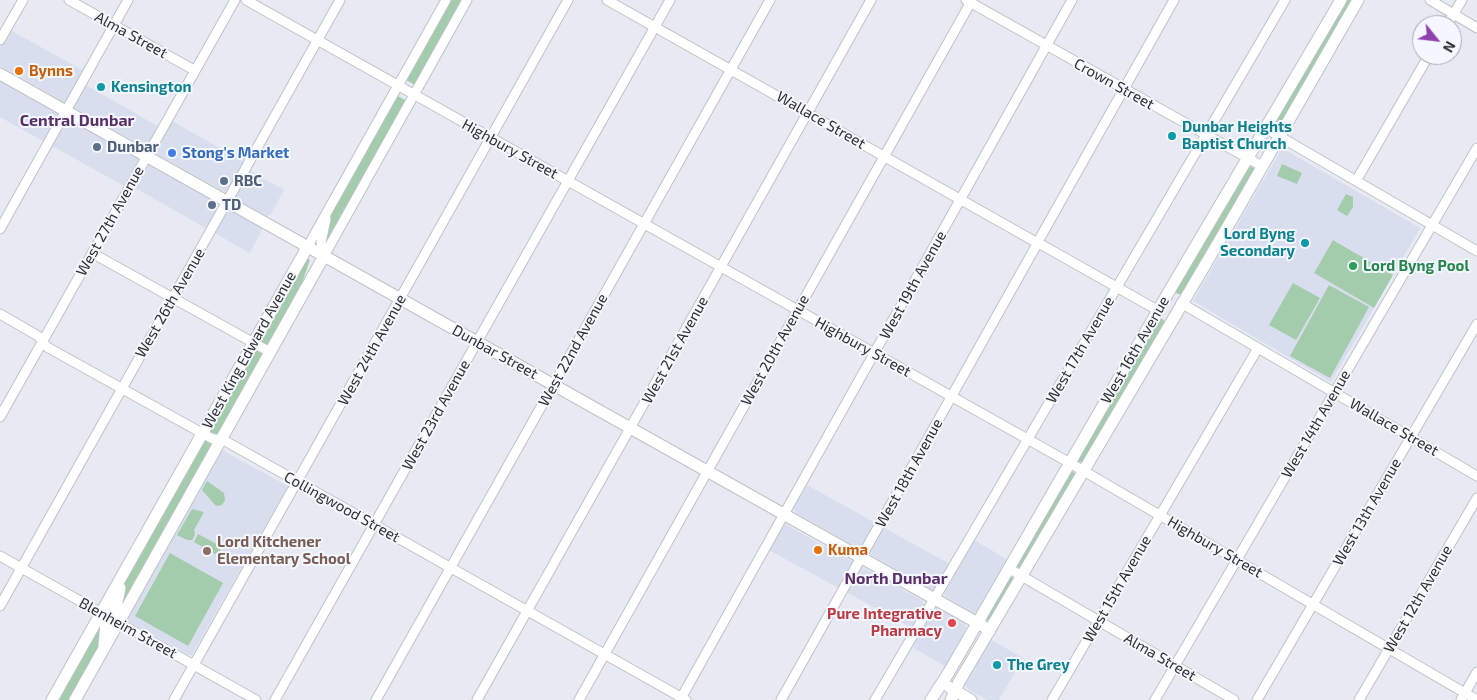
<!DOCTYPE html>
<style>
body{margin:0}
#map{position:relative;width:1477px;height:700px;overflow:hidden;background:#e7eaf2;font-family:"Exo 2",sans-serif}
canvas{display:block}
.north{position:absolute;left:1412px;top:15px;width:50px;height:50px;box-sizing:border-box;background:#f5f7fe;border:1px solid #a6a7ad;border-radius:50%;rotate:119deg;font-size:14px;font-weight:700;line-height:20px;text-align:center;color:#2f3033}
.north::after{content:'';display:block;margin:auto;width:18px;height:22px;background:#9140af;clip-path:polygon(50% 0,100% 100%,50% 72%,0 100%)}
</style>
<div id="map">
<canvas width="1477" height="700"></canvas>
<div class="north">N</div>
</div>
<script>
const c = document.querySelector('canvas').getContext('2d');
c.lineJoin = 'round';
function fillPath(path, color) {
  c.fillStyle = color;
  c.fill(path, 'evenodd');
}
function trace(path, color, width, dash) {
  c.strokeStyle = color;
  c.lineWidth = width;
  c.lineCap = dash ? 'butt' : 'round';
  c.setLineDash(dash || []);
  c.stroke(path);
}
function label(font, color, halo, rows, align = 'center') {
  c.font = font + ' "Exo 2",sans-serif';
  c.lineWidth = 4;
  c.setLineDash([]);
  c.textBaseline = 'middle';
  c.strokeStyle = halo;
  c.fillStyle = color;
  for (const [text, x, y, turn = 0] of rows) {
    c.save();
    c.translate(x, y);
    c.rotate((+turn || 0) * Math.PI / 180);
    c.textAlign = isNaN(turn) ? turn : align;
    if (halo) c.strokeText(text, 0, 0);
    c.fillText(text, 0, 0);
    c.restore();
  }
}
const built = new Path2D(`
 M0,30l8,4 2,-4 74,41 -5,10 80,46 11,-7 76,43 -2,4 40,23 -13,24 -4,2 -267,-150z
 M0,80l218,123 45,23 -1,4 -12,23 -122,-69 -2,3 -126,-70z
 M1282,148l138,80 -27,47 -59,-35 -20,33 60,35 -43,74 -138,-81z
 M220,449l68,37 -97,170 -65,-36z
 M806,485l3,1 137,76 3,3 -13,22 -3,2h-2l-135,-76 -2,-4v-2z
 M785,524l138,77 2,5 -13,22 -145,-79 16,-24z
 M974,540l34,20 -29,50 -4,3 -4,-1 -25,-15 -2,-3z
 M937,608l27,15 2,4 -1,6 -20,33 -33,-19 18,-31v-3l4,-4z
 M990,639l33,19 -24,42h-12l-19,-11 -3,-5z`);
const green = new Path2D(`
 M449,0h14l-48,85 -11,-6z
 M1346,0h4l1,2 -73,127h-3l-2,-4z
 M396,95l11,6 -78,138 -5,2 4,-19 12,-26z
 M1282,164l20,9 -5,11 -20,-8z
 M1249,166l5,2 -3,11 -64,110 -6,5h-4l-1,-2v-6z
 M1346,194l7,3v10l-6,9 -10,-6z
 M1333,240l60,35 -19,33 -60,-35z
 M308,259l2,1 -9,26 -33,60 -9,-4 41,-75z
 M1293,283l27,15 -24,42 -27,-15z
 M1329,285l40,22 -39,71 -40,-22z
 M1160,318l4,2 1,6 -76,130 -7,6h-3l-1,-4 77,-137z
 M254,349l10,5 -44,81 -13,-4z
 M203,439l13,3 -95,169 1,-25z
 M1071,471l4,2v8l-55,87 -3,-1z
 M207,481l17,12 1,7 -3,5 -6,1 -14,-16z
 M192,509l12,3 -10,18 1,5 -3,5h-5l-10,-5z
 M198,534l24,13 -5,8 -23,-13z
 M170,553l53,30 -35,63 -53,-30z
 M1011,576l3,3 -25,42 -3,-1z
 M99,621l5,2 -3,22 -30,55h-16z`);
const minor = new Path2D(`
 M69,0l125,70
 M246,0l824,463 407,237
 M607,0l427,241
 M966,0l296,166
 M1430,0l47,28
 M1447,25l15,-25
 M0,40l23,-40
 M1265,128l212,123
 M1356,181l73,-126
 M0,229l128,-229
 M1040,238l134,-238
 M1042,245l117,66
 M308,246l138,-246
 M92,253l178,99
 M324,256l143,-256
 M324,256l-3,-13 5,-24
 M1181,303l296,173
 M0,314l38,22 9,11 153,85 13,7h8l6,3 459,258
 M0,417l235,-417
 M0,556l256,144
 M1008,568l226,132
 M0,606l340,-606
 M174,700l394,-700
 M275,700l395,-700
 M376,700l394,-700
 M477,700l394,-700
 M579,700l393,-700
 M680,700l392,-700
 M781,700l255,-454
 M875,700l410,-700
 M1052,700l206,-352
 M1155,700l322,-552
 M1257,700l220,-376
 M1359,700l118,-202
 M1461,700l16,-28`);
const major = new Path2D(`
 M0,74l990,556
 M101,613l5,10 -2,22
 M119,622l-4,-11 5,-23
 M949,687l22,13
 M52,700l256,-454
 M75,700l249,-444
 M931,700l18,-28 222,-384 170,-288
 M951,700l8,-18 265,-449 134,-233`);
const markers = [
 [19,71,5,"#e8710a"],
 [101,87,5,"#0f9aa8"],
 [1172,136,5,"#0f9aa8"],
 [97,147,5,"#5c6f8a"],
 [172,153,5,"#3f7fe0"],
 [224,181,5,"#5c6f8a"],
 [212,205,5,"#5c6f8a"],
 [1305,243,5,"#0f9aa8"],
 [1353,266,5,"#2e9e5b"],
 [818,550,5,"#e8710a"],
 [207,551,5,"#8d6e63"],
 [952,623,5,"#e0444e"],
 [997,665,5,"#0f9aa8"]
];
const streetNames = [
 ["Alma Street",131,35,29],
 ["Crown Street",1114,84,29],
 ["Wallace Street",821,120,30],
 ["Highbury Street",510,149,29],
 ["West 27th Avenue",110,221,-61],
 ["West 19th Avenue",913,285,-61],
 ["West 26th Avenue",170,303,-60],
 ["Highbury Street",863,347,29],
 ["West King Edward Avenue",249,350,-61],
 ["West 24th Avenue",372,350,-61],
 ["West 22nd Avenue",573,350,-61],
 ["West 21st Avenue",675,350,-61],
 ["West 20th Avenue",775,350,-61],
 ["West 17th Avenue",1080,350,-60],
 ["West 16th Avenue",1135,350,-60],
 ["Dunbar Street",495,352,29],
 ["West 23rd Avenue",436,415,-61],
 ["West 14th Avenue",1316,424,-60],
 ["Wallace Street",1394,427,30],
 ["West 18th Avenue",909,473,-61],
 ["Collingwood Street",342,507,29],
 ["West 13th Avenue",1367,512,-60],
 ["Highbury Street",1215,547,30],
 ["West 15th Avenue",1117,589,-60],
 ["West 12th Avenue",1418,599,-60],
 ["Blenheim Street",128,628,29],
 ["Alma Street",1160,657,30]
];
const foodNames = [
 ["Bynns",29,71],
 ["Kuma",828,550]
];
const cultureNames = [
 ["Kensington",111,87],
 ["Dunbar Heights",1182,127],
 ["Baptist Church",1182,144],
 ["Lord Byng",1295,234,"right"],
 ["Secondary",1295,251,"right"],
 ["The Grey",1007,665]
];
const serviceNames = [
 ["Dunbar",107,147],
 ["RBC",234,181],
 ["TD",222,205]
];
const shopNames = [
 ["Stong's Market",182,153]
];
const leisureNames = [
 ["Lord Byng Pool",1363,266]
];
const educationNames = [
 ["Lord Kitchener",217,542],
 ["Elementary School",217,559]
];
const healthNames = [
 ["Pure Integrative",942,614],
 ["Pharmacy",942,631]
];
const neighbourhoodNames = [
 ["Central Dunbar",77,121],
 ["North Dunbar",896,579]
];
fillPath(built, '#d8deed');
fillPath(green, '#a3ccac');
trace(minor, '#bfc2c9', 11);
trace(major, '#bfc2c9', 13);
trace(minor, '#fff', 9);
trace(major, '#fff', 11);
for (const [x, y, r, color] of markers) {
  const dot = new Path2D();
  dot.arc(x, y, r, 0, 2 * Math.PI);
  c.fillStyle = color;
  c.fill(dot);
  trace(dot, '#f5f7fe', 2);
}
label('15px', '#2f3033', '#f5f7fe', streetNames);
label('bold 15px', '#c56008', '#f5f7fe', foodNames, 'left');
label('bold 15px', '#0d838f', '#f5f7fe', cultureNames, 'left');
label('bold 15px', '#4e5e75', '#f5f7fe', serviceNames, 'left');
label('bold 15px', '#366cbe', '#f5f7fe', shopNames, 'left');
label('bold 15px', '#27864d', '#f5f7fe', leisureNames, 'left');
label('bold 15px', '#785e54', '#f5f7fe', educationNames, 'left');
label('bold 15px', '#be3a42', '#f5f7fe', healthNames, 'right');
label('bold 16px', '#593168', '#f5f7fe', neighbourhoodNames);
</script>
